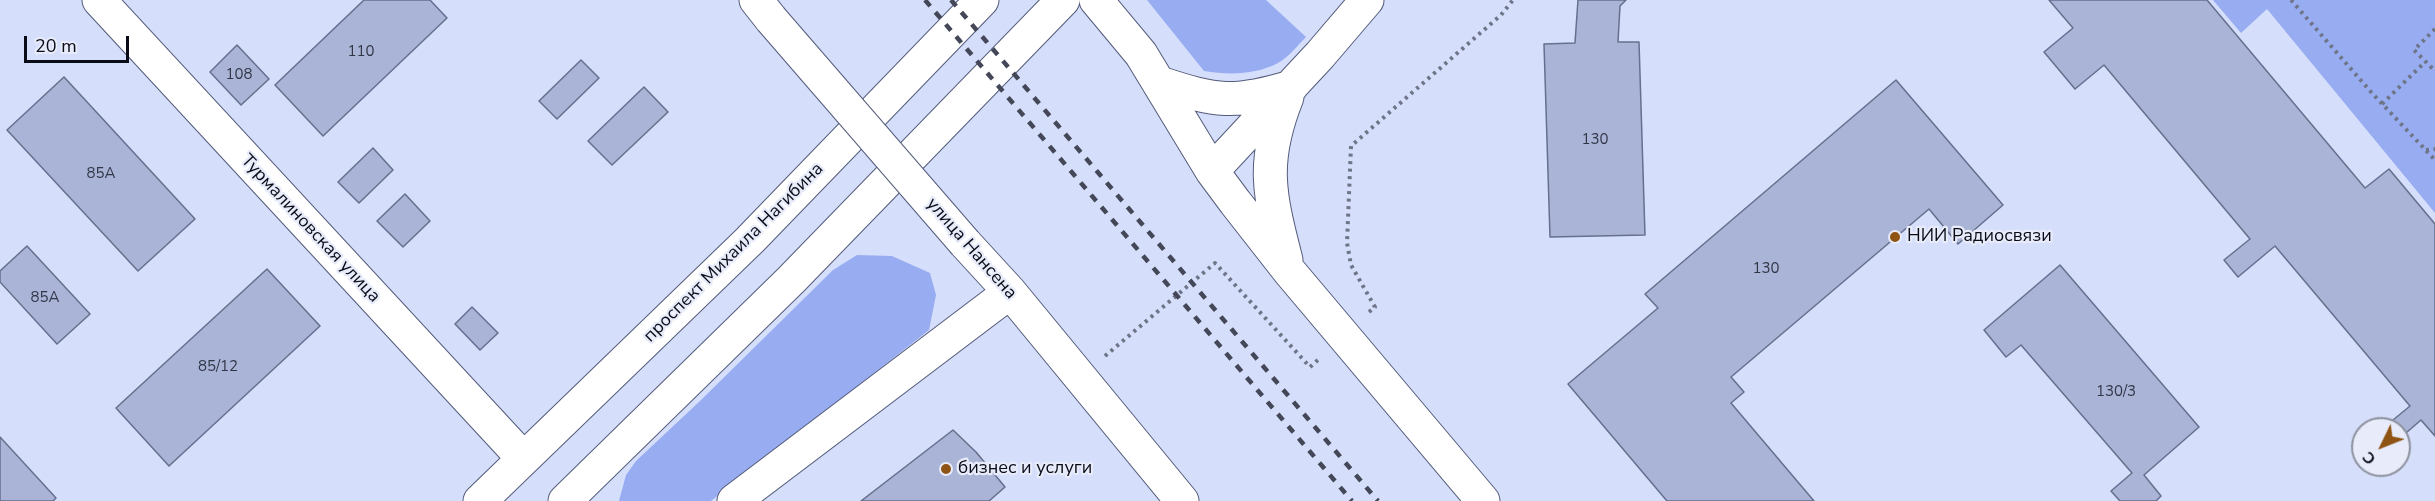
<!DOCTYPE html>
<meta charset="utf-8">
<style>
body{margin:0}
#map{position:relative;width:2435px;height:501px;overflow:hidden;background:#d5defa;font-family:"Nunito Sans",sans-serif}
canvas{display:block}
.north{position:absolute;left:2351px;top:417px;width:60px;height:60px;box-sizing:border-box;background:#e7ebfa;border:2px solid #8e929f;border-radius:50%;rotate:227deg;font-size:16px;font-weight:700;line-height:24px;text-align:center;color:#090c17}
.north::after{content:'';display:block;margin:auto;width:21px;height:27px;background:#8f5413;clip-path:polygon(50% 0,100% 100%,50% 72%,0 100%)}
.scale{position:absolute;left:24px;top:36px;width:105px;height:27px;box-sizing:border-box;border:3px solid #090c17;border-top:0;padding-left:8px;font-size:18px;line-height:21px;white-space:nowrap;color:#090c17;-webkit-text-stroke:4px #e7ebfa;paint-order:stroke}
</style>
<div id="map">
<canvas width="2435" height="501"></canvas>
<div class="north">С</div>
<div class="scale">20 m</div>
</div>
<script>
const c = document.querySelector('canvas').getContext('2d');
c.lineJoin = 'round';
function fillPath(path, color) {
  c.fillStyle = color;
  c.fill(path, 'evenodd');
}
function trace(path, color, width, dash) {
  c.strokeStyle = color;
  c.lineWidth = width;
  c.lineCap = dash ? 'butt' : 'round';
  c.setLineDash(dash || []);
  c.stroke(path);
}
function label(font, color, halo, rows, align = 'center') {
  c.font = font + ' "Nunito Sans",sans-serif';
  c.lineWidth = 4.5;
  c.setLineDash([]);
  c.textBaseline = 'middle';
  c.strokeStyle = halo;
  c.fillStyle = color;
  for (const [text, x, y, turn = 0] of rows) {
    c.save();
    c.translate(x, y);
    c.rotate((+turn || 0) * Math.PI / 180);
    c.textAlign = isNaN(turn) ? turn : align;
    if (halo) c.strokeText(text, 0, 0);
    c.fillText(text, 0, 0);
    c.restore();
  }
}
const green = new Path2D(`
 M1147,0h119l40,37c-8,8 -17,20 -28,26 -23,12 -49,12 -74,8z
 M2213,0h222v213l-168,-204 -26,24z
 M857,255l35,1 38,17 6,22 -7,35 -218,171h-92l7,-26 10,-14 64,-60 133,-131z`);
const building = new Path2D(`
 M364,0h66l17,18 -124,118 -48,-51z
 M1578,0h48l-6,6 -2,36h21l6,193 -95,2 -6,-193 31,-1z
 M2049,0h158l158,188 24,-19 46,55v212l-14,-16 -22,19v-10h-9l-3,-4 23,-19 -135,-160 -37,31 -14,-17 26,-21 -146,-174 -29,24 -31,-37 29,-24z
 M237,45l32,34 -28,26 -31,-33z
 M581,60l18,18 -42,41 -18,-18z
 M64,77l131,142 -57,52 -131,-141z
 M1896,80l107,125 -45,39 -29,-35 -198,168 13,15 -13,11 83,98h-147l-99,-117 90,-76 -13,-14z
 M644,87l24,25 -56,53 -24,-24z
 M373,148l20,22 -34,33 -21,-21z
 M405,194l25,27 -27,26 -26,-26z
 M27,246l63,68 -33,30 -57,-62v-11z
 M2060,265l139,162 -55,48 17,21 -5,5h-36l-9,-10 21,-18 -111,-128 -15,12 -22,-27z
 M267,269l53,57 -151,140 -53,-58z
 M472,307l26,26 -18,17 -25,-26z
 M953,430l23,22 29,35 -16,14h-128z
 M0,437l56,61 -3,3h-53z`);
const path = new Path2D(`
 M2291,0l80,92 64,68
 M2435,29l-21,21 21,21
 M2382,104l43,-42
 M2426,150l9,-1
 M1369,312l6,-5 -24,-42 -4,-22 4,-97 150,-131 12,-15
 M1105,356l110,-93 95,104 10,-9`);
const minor = new Path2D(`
 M99,0l424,458`);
const major = new Path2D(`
 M756,0l15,19
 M1096,0l45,54 71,117 23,31 54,69 194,230
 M1160,83c57,19 74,21 131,4
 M1212,171l108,-116 47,-55
 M965,243l45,49 172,209
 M1286,260c-17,-66 -25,-98 1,-163
 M480,501l270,-261 232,-240
 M565,501l226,-221 272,-280
 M734,501l276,-209`);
const rail = new Path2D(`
 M925,0l427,501
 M951,0l427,501`);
const majorBridge = new Path2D(`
 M771,19l194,224`);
const markers = [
 [1895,237,6,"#8f5413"],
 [946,469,6,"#8f5413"]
];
const numberNames = [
 ["110",361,52],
 ["108",239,75],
 ["130",1595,140],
 ["85А",101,174],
 ["130",1766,269],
 ["85А",45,298],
 ["85/12",218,367],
 ["130/3",2116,392]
];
const streetNames = [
 ["Турмалиновская улица",310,229,47],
 ["улица Нансена",971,249,49],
 ["проспект Михаила Нагибина",734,253,-45]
];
const poiNames = [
 ["НИИ Радиосвязи",1907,237],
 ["бизнес и услуги",958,469]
];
fillPath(green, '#98acf1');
fillPath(building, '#aab4d6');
trace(building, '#656f8e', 1.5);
trace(minor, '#535b79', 35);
trace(major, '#535b79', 35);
trace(path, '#6f7588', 4, [3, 4.5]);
trace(minor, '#fff', 33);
trace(major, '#fff', 33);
trace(rail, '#434757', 4.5, [8, 8]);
trace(majorBridge, '#535b79', 35, []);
trace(majorBridge, '#fff', 33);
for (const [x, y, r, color] of markers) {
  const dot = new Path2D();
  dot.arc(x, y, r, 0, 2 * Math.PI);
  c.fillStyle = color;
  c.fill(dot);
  trace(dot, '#e7ebfa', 2);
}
label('15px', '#313647', null, numberNames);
label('18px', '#090c17', '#e7ebfa', streetNames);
label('18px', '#090c17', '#e7ebfa', poiNames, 'left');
</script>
